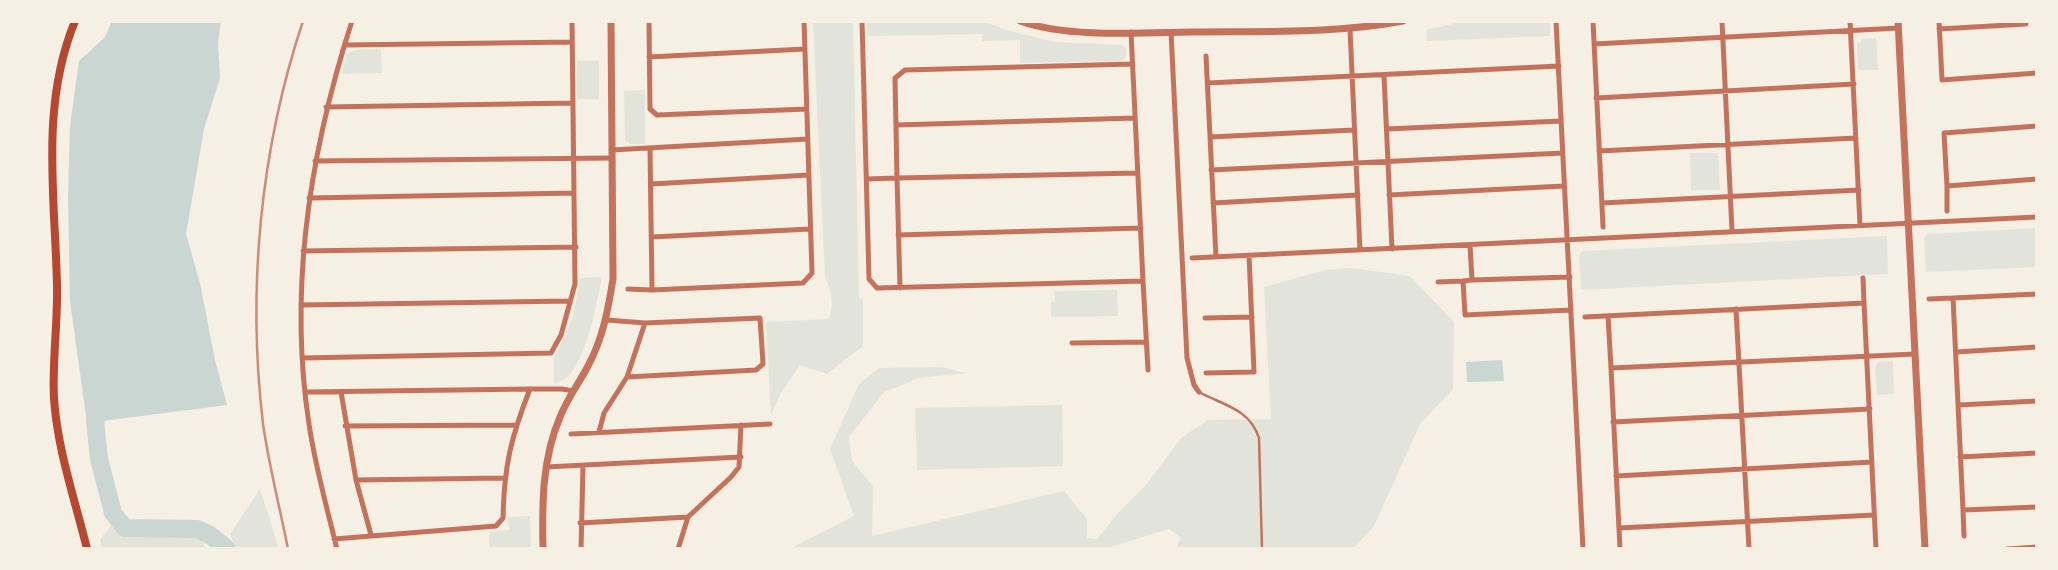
<!DOCTYPE html>
<style>
body{margin:0}
#map{position:relative;width:2058px;height:570px;overflow:hidden;background:#f6efe4;font-family:"Public Sans",sans-serif}
canvas{display:block}
.frame{position:absolute;inset:0;border:23px solid #f6efe4;pointer-events:none}
</style>
<div id="map">
<canvas width="2058" height="570"></canvas>
<div class="frame"></div>
</div>
<script>
const c = document.querySelector('canvas').getContext('2d');
c.lineJoin = 'round';
function fillPath(path, color) {
  c.fillStyle = color;
  c.fill(path, 'evenodd');
}
function trace(path, color, width, dash) {
  c.strokeStyle = color;
  c.lineWidth = width;
  c.lineCap = dash ? 'butt' : 'round';
  c.setLineDash(dash || []);
  c.stroke(path);
}
const green = new Path2D(`
 M813,21h40l6,277h4v48l-36,28 -27,-9 -19,28 -10,22 -5,-93 63,-3c5,-14 3,-28 -4,-41z
 M866,21h116l35,12 39,9 66,3 4,4v7l-5,5 -101,2v-23l-38,1v-7l-114,2z
 M1465,21h85v15l-123,5 -1,-11z
 M1876,38l2,32h-20l-1,-26 5,-5z
 M381,49l1,24 -40,1 5,-20 7,-4z
 M577,61h22v38h-22z
 M645,90v54h-15l-5,-4 -1,-49z
 M1690,153h28l2,37h-29z
 M2037,228v39l-111,5 -2,-34 3,-4z
 M1887,236l1,38 -307,16 -2,-35 4,-4z
 M1351,268l59,8 44,46 -1,67 -33,35 -46,102 -21,23h-177l5,-11 -12,-9 -65,20h-315l65,-33 -24,-67 29,-65 20,-16 64,-1 22,6 -45,5 -36,14 -35,45 3,24 21,25 -1,50 192,-45 23,28v19l10,1 21,-26 28,-28 35,-47 27,-18 63,-1 -7,-132 61,-17z
 M602,277c-5,24 -18,106 -48,106v-24l19,-42 7,-39z
 M1117,290l1,26 -67,1v-15h4l-1,-11z
 M1893,361l1,33 -17,1 -2,-28 3,-5z
 M1062,405l1,61 -146,4 -2,-62z
 M260,489l19,60h-43l-6,-15z
 M530,516l1,31 -2,2h-39l-1,-17 20,-2 -1,-13z
 M146,520l44,3 17,26h-105l-2,-10 12,-14z`);
const water = new Path2D(`
 M112,21h109l-3,22 2,35 -16,51 -18,105 14,49 15,77 12,45 -140,18 -17,-122 -2,-104 2,-71 9,-65 26,-24z
 M1502,360l2,21 -37,1 -1,-20z`);
const river = new Path2D(`
 M95,420l4,39 14,54 12,15 72,1 13,6 17,14`);
const service = new Path2D(`
 M1199,392c24,13 51,17 60,46l3,111`);
const minor = new Path2D(`
 M649,21l1,88 7,6 150,-6
 M862,21l7,258 8,9 266,-7 -12,-249
 M1556,21l27,528
 M1593,21l10,206
 M1722,21l10,210
 M1850,21l10,204
 M1939,21l3,59 95,-7
 M1350,29l10,221
 M1939,29l87,-5
 M1171,32l16,326 7,27 5,7
 M1594,44l305,-16
 M345,45l227,-3
 M1206,56l10,201
 M649,57l156,-8
 M1132,64l-227,6 -10,8 2,100 241,-5
 M1384,76l8,173
 M1208,83l351,-17
 M1596,98l258,-14
 M326,107l247,-4
 M896,125l239,-7
 M2037,126l-93,7 3,53 90,-7
 M1387,129l174,-8
 M1210,137l144,-7
 M650,148l2,142 151,-7 9,-10 -8,-252
 M612,150l196,-11
 M1599,151l257,-13
 M315,161l297,-3
 M1211,170l352,-17
 M867,179l30,-1 3,110
 M651,184l158,-9
 M1947,186v25
 M1389,195l175,-9
 M309,198l265,-5
 M1213,203l145,-8
 M1602,203l257,-13
 M898,235l243,-7
 M652,237l158,-8
 M1470,245l2,35 -9,1 2,34 106,-5
 M303,251l273,-4
 M1192,258l845,-41
 M1863,278l1,25
 M1472,280l98,-3
 M1143,281l5,89
 M1438,282l25,-1
 M628,289l24,1
 M2037,294l-84,4 10,212 74,-3
 M1929,299l24,-1
 M301,305l269,-4
 M1736,309l13,240
 M1608,316l3,52 304,-14
 M1585,317l279,-14 12,246
 M1205,318l47,-1
 M607,320l38,3 115,-5 3,46 -7,6 -129,7
 M1072,343l74,-1
 M1956,352l81,-5
 M302,358l249,-5 10,-18 14,-51 -3,-263
 M1611,368l9,181
 M1206,373l48,-1 -5,-117
 M305,392l225,-3h32l12,2
 M341,392l15,88 15,55
 M1958,405l79,-4
 M1613,422l257,-13
 M345,426l171,-1
 M599,432l5,-19 23,-36 18,-54
 M571,434l199,-10
 M1960,457l77,-4
 M546,467l195,-10
 M1616,476l256,-14
 M356,480l148,-2
 M1963,510l1,26
 M580,523l108,-6
 M1619,528l255,-13
 M334,539l162,-13 7,-8c1,-52 8,-81 27,-129
 M337,549c-10,-41 -22,-83 -28,-125 -21,-136 1,-273 43,-403
 M581,549l2,-83
 M678,549l10,-32 43,-40 8,-10 2,-42
 M2007,549l30,-2`);
const tertiary = new Path2D(`
 M1020,21c47,17 120,12 170,11 71,-1 143,2 213,-11
 M1898,21l27,528
 M543,549c-1,-45 -1,-90 17,-132 7,-18 19,-34 28,-51 15,-28 20,-56 25,-87l-2,-258`);
const secondary = new Path2D(`
 M75,21c-35,85 -20,175 -18,264 1,37 -5,77 -3,113 3,50 21,102 33,151`);
const rail = new Path2D(`
 M288,549c-8,-41 -19,-83 -25,-125 -16,-134 -3,-274 40,-403`);
fillPath(green, '#e2e4dc');
fillPath(water, '#c9d6d2');
trace(river, '#c9d6d2', 18);
trace(service, '#c5725c', 2.5);
trace(minor, '#c5725c', 5);
trace(tertiary, '#c5725c', 7);
trace(secondary, '#b5482f', 8);
trace(rail, '#cf8b77', 2.5);
</script>
